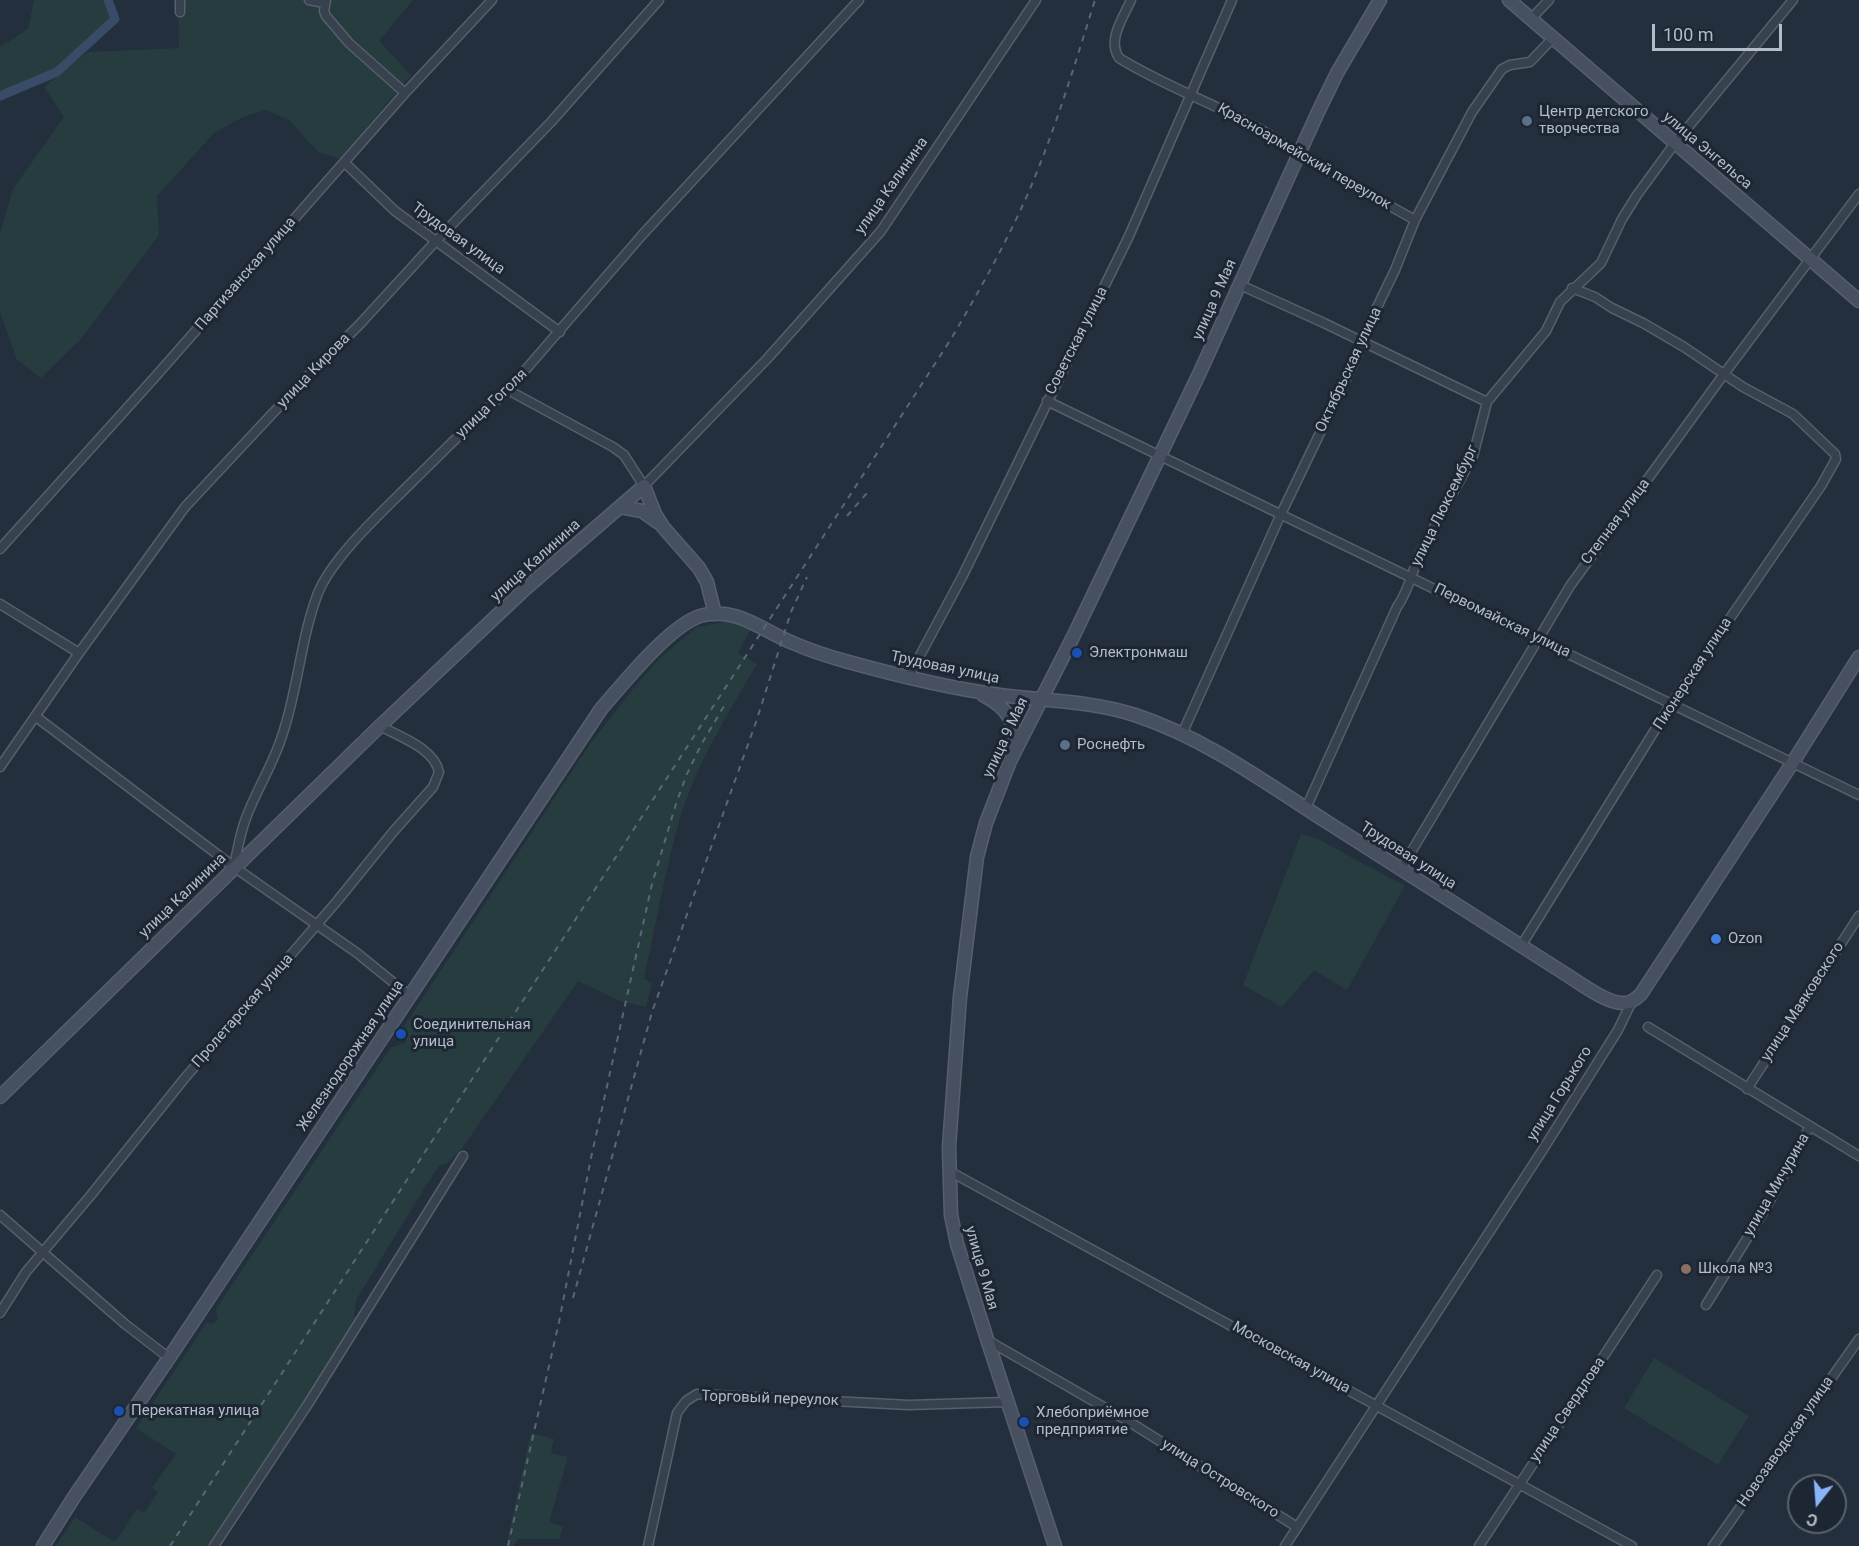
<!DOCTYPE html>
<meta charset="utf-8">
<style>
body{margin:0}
#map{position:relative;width:1859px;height:1546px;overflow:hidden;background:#242f3e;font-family:Roboto,sans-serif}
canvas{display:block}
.north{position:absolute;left:1787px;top:1474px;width:60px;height:60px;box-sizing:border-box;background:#1d2633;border:2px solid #59626f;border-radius:50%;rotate:197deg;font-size:16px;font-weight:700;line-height:24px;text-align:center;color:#b4bcc9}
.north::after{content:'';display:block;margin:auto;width:21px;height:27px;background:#8ab4f8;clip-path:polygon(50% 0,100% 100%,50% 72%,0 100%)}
.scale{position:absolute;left:1652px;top:24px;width:130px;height:27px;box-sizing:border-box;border:3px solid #b4bcc9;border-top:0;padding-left:8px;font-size:18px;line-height:21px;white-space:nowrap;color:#b4bcc9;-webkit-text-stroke:4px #1d2633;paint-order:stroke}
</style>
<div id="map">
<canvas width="1859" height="1546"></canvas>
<div class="north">С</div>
<div class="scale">100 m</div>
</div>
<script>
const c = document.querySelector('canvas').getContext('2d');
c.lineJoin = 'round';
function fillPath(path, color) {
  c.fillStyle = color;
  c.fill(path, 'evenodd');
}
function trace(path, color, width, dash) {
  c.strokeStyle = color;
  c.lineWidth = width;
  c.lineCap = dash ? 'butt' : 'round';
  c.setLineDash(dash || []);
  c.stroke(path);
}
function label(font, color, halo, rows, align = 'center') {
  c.font = font + ' Roboto,sans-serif';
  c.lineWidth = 6;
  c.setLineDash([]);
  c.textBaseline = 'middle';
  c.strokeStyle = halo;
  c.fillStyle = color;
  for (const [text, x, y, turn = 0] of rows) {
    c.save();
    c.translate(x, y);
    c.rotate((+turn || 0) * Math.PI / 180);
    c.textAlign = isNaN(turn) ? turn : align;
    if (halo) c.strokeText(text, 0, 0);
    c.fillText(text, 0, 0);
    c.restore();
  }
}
const green = new Path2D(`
 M34,0h74l7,19 -58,53 -57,24v-49l28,-18z
 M178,0h235l-34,41 32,34 -71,84 -22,-7 -28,-31 -23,-11 -22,6 -31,17 -57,63 2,39 -78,104 -40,39 -24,-18 -17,-48v-78l13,-45 51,-72 -20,-30 44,-35 91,-4z
 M730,621l20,9 -12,23 19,11c-30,51 -63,104 -79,161 -14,51 -23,103 -34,154l8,4 -6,24 -26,-6 -42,-20 -115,166 -16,16 -8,3 -12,18 -71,116 -2,15 4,10 -144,221h-158l19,-29 40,25 22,-33 7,4 14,-21 -6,-4 24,-34 -40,-26 71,-106 4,2 7,-4 -2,-11 175,-262 15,-4 -3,-15 185,-281 44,-57 27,-31 38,-32z
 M1301,834l15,4 89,48 -58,104 -33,-20 -32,37 -39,-22z
 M1654,1358l95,58 -31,49 -94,-57z
 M531,1433l23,6 -3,14 17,4 -19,65 14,5 -4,12h-41l-5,7h-7z`);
const canal = new Path2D(`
 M0,96l57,-24 58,-53 -7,-19`);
const street = new Path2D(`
 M180,0v12
 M309,0l15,3
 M326,0l-2,11 2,5 23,27 56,50
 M1131,0c-8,18 -24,40 -12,58 58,36 126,55 180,97l116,65
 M1531,19l18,-19
 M344,162l51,49 165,121
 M1238,284l86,39 163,79
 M508,390l105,57 11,8 20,31 123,-127 114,-128 155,-231
 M1047,401l812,394
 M0,549l155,-172 250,-284 87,-93
 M0,604l79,49
 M909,676l53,-99 167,-341 103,-236
 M35,716l199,151 123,86 53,43
 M1182,734l99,-220 77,-160 7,-22 30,-62 20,-50 57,-108 30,-43 8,-4 20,-3 23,-24
 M0,767l79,-114 106,-146 116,-124 59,-59 75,-82 116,-120 108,-122
 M1306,808l91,-201c12,-17 15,-35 23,-54l53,-97 14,-54 59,-71 14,-29 41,-39 21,-44 15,-24 38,-52 118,-143
 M234,867c3,-16 6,-33 12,-49 10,-27 26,-52 35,-79 17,-47 19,-99 37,-146 15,-37 66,-83 94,-111 32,-31 62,-63 96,-92l135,-156 216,-234
 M1401,869l169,-283 154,-212 135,-180
 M1521,946l150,-242 150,-218 15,-27 -1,-5 -42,-40 -50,-27 -59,-40 -41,-24 -31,-15 -17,-11 -23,-9
 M1648,1027l211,129
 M1747,1089l112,-173
 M949,1171l683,375
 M0,1215l125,109 44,34
 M1706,1305l61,-99 43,-80
 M0,1313l26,-41 65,-77 93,-116 154,-179 55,-68 40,-45 6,-15c-5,-24 -39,-35 -59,-46
 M987,1340l141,81 169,106
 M214,1546l94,-142 155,-248
 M648,1546l29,-133 9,-12 11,-7 212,11 98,-3
 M1285,1546l257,-395 76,-121 14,-29
 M1479,1546l178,-271
 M1713,1546l146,-207`);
const secondary = new Path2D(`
 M1509,0l350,301
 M620,507l22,4 17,12
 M983,695c25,13 31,25 33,52
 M0,1097l380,-371 145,-137 119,-103 11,28 8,13 36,41 8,14 8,32
 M43,1546l31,-49 95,-139 432,-649c23,-26 67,-82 99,-93 34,-11 63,15 93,27 16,7 34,13 52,18 50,14 103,27 155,34 45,6 92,6 135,20 70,23 131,68 192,107 80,51 160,102 240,153 14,9 41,29 57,28 7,0 13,-5 17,-9l152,-232 66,-105
 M1055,1546l-68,-207 -30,-95 -6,-29 -2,-68 11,-150 17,-140 9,-34 24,-62 63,-124 127,-265 118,-260 19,-39 43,-73`);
const rail = new Path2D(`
 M847,516l20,-23
 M573,1298l79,-286 104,-290 35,-110 16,-35
 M170,1546l781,-1207c27,-46 53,-92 75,-141 28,-64 48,-131 69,-198
 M508,1546l51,-224 32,-164 61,-274 24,-80 10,-28 15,-31 23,-39`);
const markers = [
 [1527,121,6,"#5c6f8a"],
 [1077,653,6,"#1a4fb4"],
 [1065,745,6,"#5c6f8a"],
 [1716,939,6,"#3f7fe0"],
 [401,1034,6,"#1a4fb4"],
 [1686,1269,6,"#8d6e63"],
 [119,1411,6,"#1a4fb4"],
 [1024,1422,6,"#1a4fb4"]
];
const poiNames = [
 ["Центр детского",1539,112],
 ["творчества",1539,129],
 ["Электронмаш",1089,653],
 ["Роснефть",1077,745],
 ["Ozon",1728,939],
 ["Соединительная",413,1025],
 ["улица",413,1042],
 ["Школа №3",1698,1269],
 ["Перекатная улица",131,1411],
 ["Хлебоприёмное",1036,1413],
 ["предприятие",1036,1430]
];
const streetNames = [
 ["улица Энгельса",1707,151,40],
 ["Красноармейский переулок",1304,157,30],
 ["улица Калинина",892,186,-55],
 ["Трудовая улица",458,239,36],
 ["Партизанская улица",246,274,-49],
 ["улица 9 Мая",1215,300,-66],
 ["Советская улица",1077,341,-63],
 ["Октябрьская улица",1349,370,-65],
 ["улица Кирова",314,371,-46],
 ["улица Гоголя",492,404,-44],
 ["улица Люксембург",1445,506,-64],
 ["Степная улица",1616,522,-53],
 ["улица Калинина",536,561,-42],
 ["Первомайская улица",1502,621,26],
 ["Трудовая улица",945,668,12],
 ["Пионерская улица",1693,674,-57],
 ["улица 9 Мая",1006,738,-65],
 ["Трудовая улица",1408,856,33],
 ["улица Калинина",183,896,-44],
 ["улица Маяковского",1803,1002,-57],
 ["Пролетарская улица",243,1011,-49],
 ["Железнодорожная улица",351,1056,-56],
 ["улица Горького",1560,1094,-58],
 ["улица Мичурина",1777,1185,-60],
 ["улица 9 Мая",981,1268,74],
 ["Московская улица",1291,1358,29],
 ["Торговый переулок",770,1399,2],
 ["улица Свердлова",1568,1410,-56],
 ["Новозаводская улица",1786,1442,-55],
 ["улица Островского",1220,1479,32]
];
fillPath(green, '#263c3f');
trace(canal, '#394c67', 9);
trace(street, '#565f6c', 11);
trace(secondary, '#565f6c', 15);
trace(street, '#38414e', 8);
trace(secondary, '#465061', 12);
trace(rail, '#5a6575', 2, [6, 6]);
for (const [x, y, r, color] of markers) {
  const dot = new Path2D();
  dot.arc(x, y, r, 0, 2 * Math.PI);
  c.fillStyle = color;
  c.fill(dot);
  trace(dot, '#1d2633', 2);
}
label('15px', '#b4bcc9', '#1d2633', poiNames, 'left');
label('15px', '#b4bcc9', '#1d2633', streetNames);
</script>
